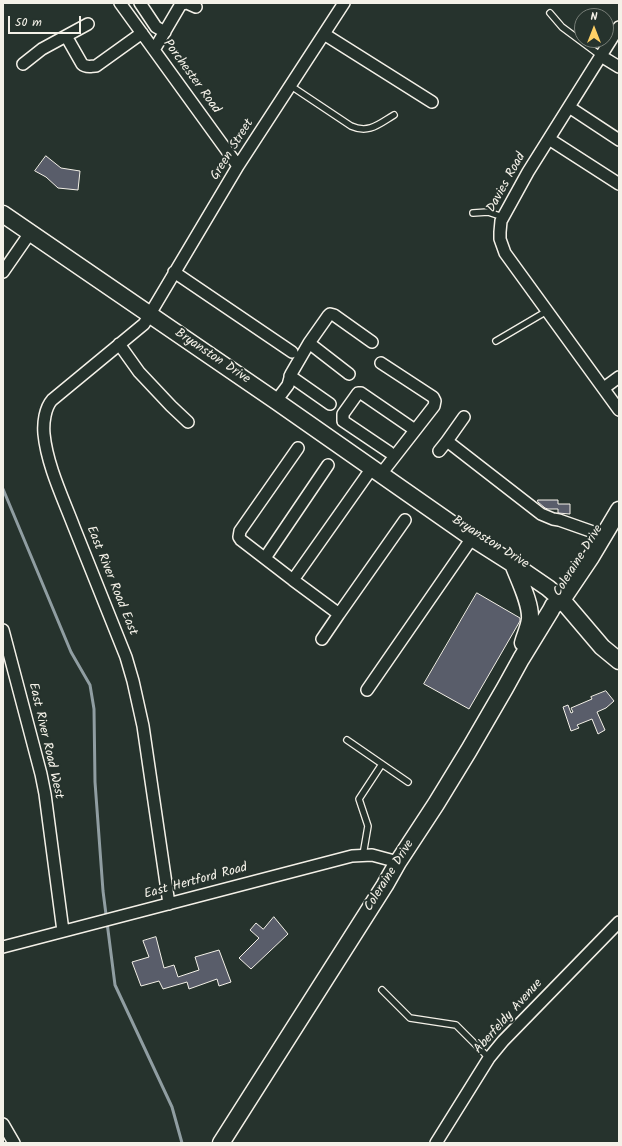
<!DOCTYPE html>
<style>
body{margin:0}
#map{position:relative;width:622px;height:1146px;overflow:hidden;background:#26332d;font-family:Kalam,sans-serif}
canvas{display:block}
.frame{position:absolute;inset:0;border:4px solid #f4f1e8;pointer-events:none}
.north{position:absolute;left:574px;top:8px;width:40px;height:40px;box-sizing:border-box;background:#26332d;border:1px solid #787f78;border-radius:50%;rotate:0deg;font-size:11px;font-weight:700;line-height:16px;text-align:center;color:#f4f1e8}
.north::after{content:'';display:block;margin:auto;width:14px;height:18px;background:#ffd166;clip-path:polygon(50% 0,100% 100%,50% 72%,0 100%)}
.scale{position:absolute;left:8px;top:16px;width:73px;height:18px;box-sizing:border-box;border:2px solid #f4f1e8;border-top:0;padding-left:5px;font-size:12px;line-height:14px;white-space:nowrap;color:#f4f1e8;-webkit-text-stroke:3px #26332d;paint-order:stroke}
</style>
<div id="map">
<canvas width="622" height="1146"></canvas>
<div class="frame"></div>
<div class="north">N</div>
<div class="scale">50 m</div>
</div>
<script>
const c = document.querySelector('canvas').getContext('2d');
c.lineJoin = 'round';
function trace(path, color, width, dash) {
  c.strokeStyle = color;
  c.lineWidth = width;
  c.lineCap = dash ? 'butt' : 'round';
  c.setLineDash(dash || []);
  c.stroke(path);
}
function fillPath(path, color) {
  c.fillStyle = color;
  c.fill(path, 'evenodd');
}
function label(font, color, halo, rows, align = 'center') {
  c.font = font + ' Kalam,sans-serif';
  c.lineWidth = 4;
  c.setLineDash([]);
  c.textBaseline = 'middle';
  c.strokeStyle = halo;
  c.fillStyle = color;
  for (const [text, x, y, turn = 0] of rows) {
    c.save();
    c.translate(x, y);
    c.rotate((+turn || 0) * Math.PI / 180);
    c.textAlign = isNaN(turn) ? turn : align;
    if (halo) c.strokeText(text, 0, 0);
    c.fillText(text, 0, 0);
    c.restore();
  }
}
const stream = new Path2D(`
 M3,489l68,163 19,33 4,24 1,73 8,109 12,94 57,122 10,36`);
const building = new Path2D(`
 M46,156l15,12 19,3 -2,19 -20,-2 -12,-11 -11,-6z
 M538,500h20v4h12v10l-12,-1v-4h-10l-3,-1 -7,-6z
 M477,593l43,25v3l-51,88 -45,-25z
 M606,691l8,10 -8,7 -9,4 8,18 -7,4 -6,-15 -15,6 2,3 -8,3 -8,-24 5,-2 3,8 2,-1 -2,-4 21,-9 -1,-2z
 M274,917l14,17 -37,35 -12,-11 20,-20 -9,-8 6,-7 7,6z
 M156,937l8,31 10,-3 4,12 21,-7 -4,-13 24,-7 12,32 -12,4 -2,-7 -28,10 -2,-7 -24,7 -4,-8 -18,5 -9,-24 17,-5 -6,-16z`);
const lane = new Path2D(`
 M550,13l12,14 39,29
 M291,86l60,40c18,8 28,-2 43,-11
 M473,213l15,-1 15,5
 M496,341l51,-30
 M347,740l61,42
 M363,855l5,-29 -9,-27 23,-35
 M382,990l28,28 46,7 33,33`);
const street = new Path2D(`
 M120,3l118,163
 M140,3l16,24 9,5
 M619,27l-91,145 -27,49 -1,11v7l5,14 114,157
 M324,34l108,68
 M66,36l16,28c4,4 9,2 14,2l46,-33
 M154,50l27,-46 6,-1 9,4
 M601,56l18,11
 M23,64l19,-15 46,-25
 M569,107l50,33
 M549,139l70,45
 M3,272l27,-39
 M174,272l118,80
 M309,343l40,31
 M119,344l20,28 32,34 17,16
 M381,363l52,34 2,4 -1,5 -53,68
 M290,376l40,28
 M604,388l15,-11
 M276,401l12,-16 3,-11 18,-31 19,-27 2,-2 4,1 38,27
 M464,417l-17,24 94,73 12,5 6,1 37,13
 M439,451l8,-10
 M389,452l-46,-31v-7l15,-21h3l54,37
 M372,468l-79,112 46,34 66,-94
 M265,558l63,-93
 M293,580l-52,-40 -2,-3 1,-6 58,-83
 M3,630l38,144 4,20 18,137
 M322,639l17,-25
 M367,690l105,-152
 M169,904l-26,-178 -10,-45 -7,-24c-17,-43 -35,-87 -52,-130 -11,-29 -27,-62 -30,-93 -1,-11 1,-26 8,-34l92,-76 94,-158 106,-163
 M3,947l349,-91 20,-1 26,7
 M3,1124l11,19
 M436,1143l53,-85 14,-17 116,-119`);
const secondary = new Path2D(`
 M3,214l273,187 196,137 41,26 35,24 14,12 40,47 17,14
 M513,564c6,16 18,39 17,55 -1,9 -5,16 -7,24
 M221,1143l164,-258 13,-23 38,-58 33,-54 36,-62 16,-29 30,-49 2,-4 9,-6 29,-43 28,-47`);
const streetNames = [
 ["Porchester Road",191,77,54],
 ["Green Street",233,150,-58],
 ["Davies Road",507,183,-61],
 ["Bryanston Drive",212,357,34],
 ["Bryanston Drive",490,543,32],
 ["Coleraine Drive",579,561,-58],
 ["East River Road East",111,581,68],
 ["East River Road West",45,741,77],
 ["Coleraine Drive",390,876,-58],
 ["East Hertford Road",196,882,-15],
 ["Aberfeldy Avenue",509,1017,-48]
];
trace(stream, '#909ea2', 3);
fillPath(building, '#595d6a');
trace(building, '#f4f1e8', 1);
trace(lane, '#f4f1e8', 8);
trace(street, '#f4f1e8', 14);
trace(secondary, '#f4f1e8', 19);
trace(lane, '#26332d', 5.5);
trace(street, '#26332d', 11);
trace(secondary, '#26332d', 16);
label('13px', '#f4f1e8', '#26332d', streetNames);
</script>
